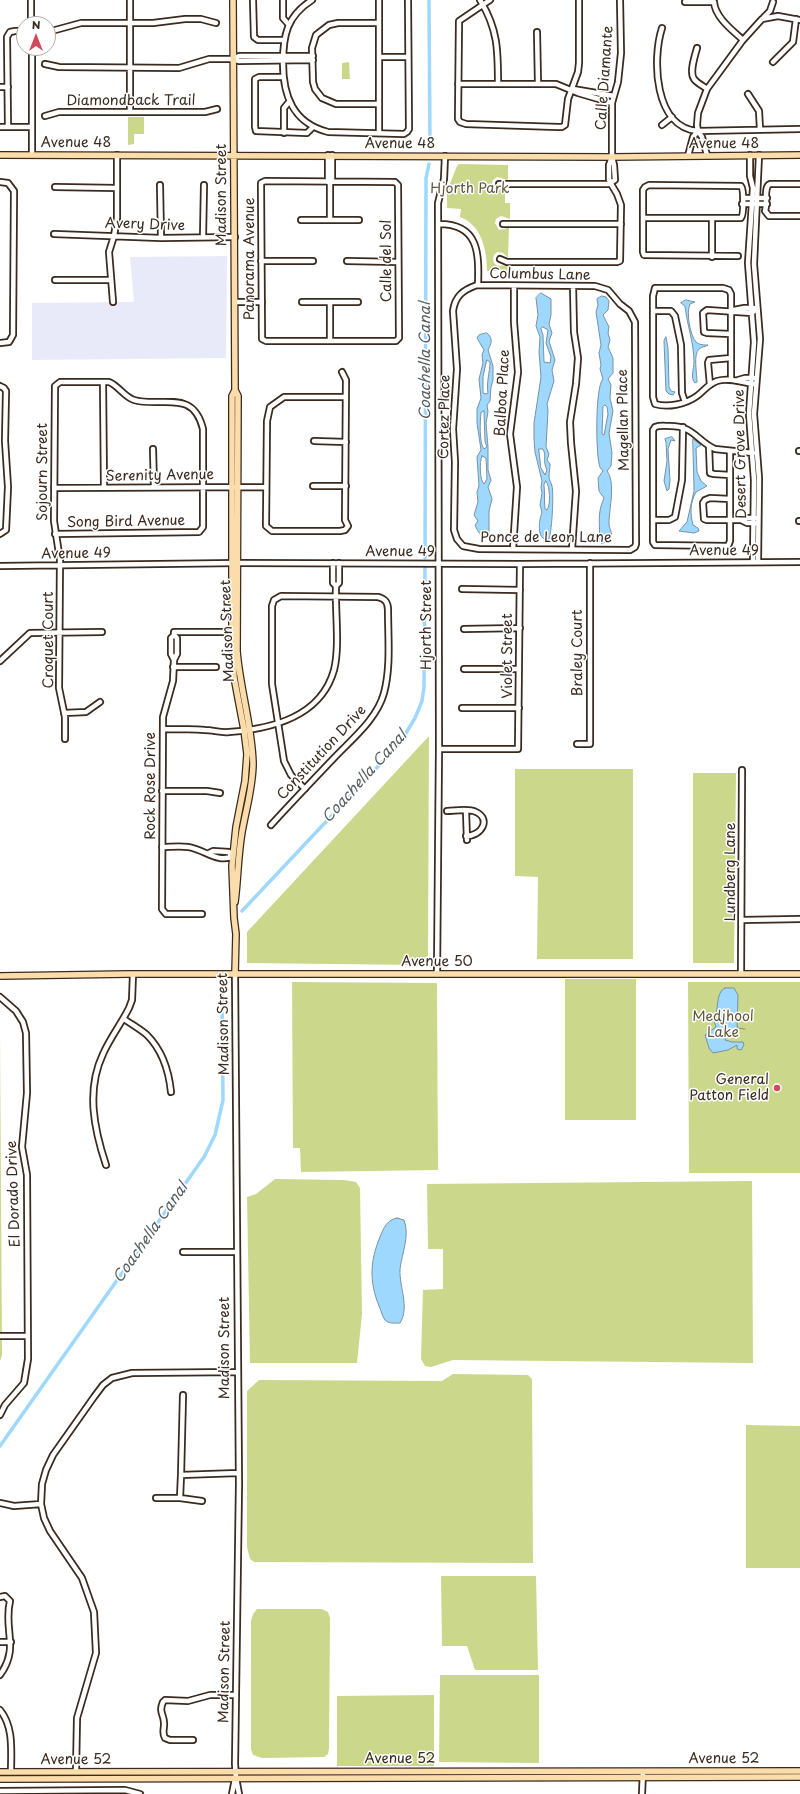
<!DOCTYPE html>
<style>
body{margin:0}
#map{position:relative;width:800px;height:1794px;overflow:hidden;background:#fff;font-family:"Playpen Sans",sans-serif}
canvas{display:block}
.north{position:absolute;left:16px;top:16px;width:40px;height:40px;box-sizing:border-box;background:#fff;border:1px solid #b1aaa5;border-radius:50%;rotate:0deg;font-size:11px;font-weight:700;line-height:16px;text-align:center;color:#3b2a1e}
.north::after{content:'';display:block;margin:auto;width:14px;height:18px;background:#d1495b;clip-path:polygon(50% 0,100% 100%,50% 72%,0 100%)}
</style>
<div id="map">
<canvas width="800" height="1794"></canvas>
<div class="north">N</div>
</div>
<script>
const c = document.querySelector('canvas').getContext('2d');
c.lineJoin = 'round';
function fillPath(path, color) {
  c.fillStyle = color;
  c.fill(path, 'evenodd');
}
function trace(path, color, width, dash) {
  c.strokeStyle = color;
  c.lineWidth = width;
  c.lineCap = dash ? 'butt' : 'round';
  c.setLineDash(dash || []);
  c.stroke(path);
}
function label(font, color, halo, rows, align = 'center') {
  c.font = font + ' "Playpen Sans",sans-serif';
  c.lineWidth = 3;
  c.setLineDash([]);
  c.textBaseline = 'middle';
  c.strokeStyle = halo;
  c.fillStyle = color;
  for (const [text, x, y, turn = 0] of rows) {
    c.save();
    c.translate(x, y);
    c.rotate((+turn || 0) * Math.PI / 180);
    c.textAlign = isNaN(turn) ? turn : align;
    if (halo) c.strokeText(text, 0, 0);
    c.fillText(text, 0, 0);
    c.restore();
  }
}
const built = new Path2D(`
 M227,256l-1,102 -194,2v-57l102,-1 -4,-45z`);
const green = new Path2D(`
 M349,62l1,17h-8v-16z
 M128,117h16v17h-10v10l-6,1z
 M459,164l49,1v15l-11,-3 -4,3 -2,6 2,3 4,2 8,-4v16h5v16l-9,-3 -5,3 -1,4 4,7 5,-1 5,-2 -1,31 -5,-5 -6,-1 -3,3c-1,4 -2,8 4,11l10,-1 1,6h-22c0,-20 -5,-46 -27,-54l1,-8 -14,-1v-17l10,-25z
 M429,736l-1,220 -10,9 -171,-2v-31z
 M515,769h118v190h-96l1,-82 -23,-1z
 M693,773h43l-2,190h-41z
 M565,979h71v141h-71z
 M292,982l145,1 1,187 -137,2 -1,-24h-7z
 M688,982h112v191h-111z
 M0,1032l2,323 -2,6z
 M275,1179l69,1 12,2 4,6 2,126 -5,49h-107l-3,-166 9,-3z
 M752,1181l1,182 -300,-3 -22,7 -6,-1 -4,-7 2,-69 20,-1v-40h-15l-1,-65z
 M453,1374l75,1 4,4 1,184 -279,-1 -4,-3 -3,-12v-156l12,-11 183,1z
 M746,1425l54,1v142h-54z
 M441,1576h95l2,94h-63l-8,-24h-25z
 M257,1609h65l6,3 2,6 -1,130 -1,6 -4,3 -62,1 -9,-3 -2,-6v-128l2,-7z
 M440,1675h99v88l-100,-1z
 M434,1695v71h-97v-70z`);
const water = new Path2D(`
 M541,293l10,6v16l-2,9 3,9 -3,8 6,19 -3,10 2,11 -7,23 1,6 -2,37 3,7 -2,6 3,4c0,5 -1,8 -1,13 0,3 2,5 3,9 2,7 0,50 -4,55 -12,-3 -9,-20 -6,-29l-2,-7 2,-12 -1,-6 1,-6 -7,-29 -1,-13v-16l7,-46 -2,-25 1,-15 -4,-11 2,-11 -2,-17zM543,327l5,3 -2,13 5,14 -1,6 -6,-1 -1,-27 -2,-6zM539,449h4c4,8 -1,10 4,21l-2,5 -4,-7zM546,481c4,5 5,24 1,29l-2,-1c-1,-8 0,-16 -1,-24z
 M602,296l4,1 3,4 -1,9 -5,5 6,12 -1,6 2,7 -2,7 5,11v15l-5,6 3,6 -1,13 3,13 -4,22 3,20 -1,13 -4,5c9,12 2,38 2,52 0,6 4,10 2,15l-9,6 -3,-3c2,-17 -3,-25 5,-43l-5,-7 -1,-13 5,-7c-2,-2 -4,-4 -4,-8 -3,-12 -4,-76 4,-84l-3,-10 1,-4 -2,-12 2,-8 -5,-33 2,-7 -1,-6zM605,405l2,2 1,7 -4,21 -2,-1 1,-27z
 M686,300l9,2 -5,2c-4,9 0,31 6,38 3,3 9,3 12,3 -2,2 -6,1 -9,4 -6,5 -2,25 -2,33l-2,1c-5,-5 -1,-14 -1,-21 0,-19 -7,-37 -9,-56l-4,-3z
 M487,333c7,6 4,11 1,17l5,16v14l-2,7 -1,14 -3,4 1,7 -2,11 2,24v23l3,10 -3,7 4,12 -3,12v22l-3,4c-6,-1 -9,-7 -11,-12l3,-4 -4,-6 4,-13 -1,-10 2,-6 -2,-29 4,-7 -4,-27v-14l4,-11 -2,-19 4,-16 -1,-8 2,-5 -7,-12 2,-3zM487,360l3,2c0,10 -4,21 -2,31l-2,1 -3,-1v-16zM484,411l1,31 2,5 -3,2c-5,-6 -4,-28 -3,-36zM482,456l4,2 1,21 -3,5c-4,-3 -5,-22 -2,-28z
 M666,337l2,11 1,39 2,4 4,1 -2,3 -4,-1 -3,-3 -2,-50z
 M672,437l3,4 -4,-1 -3,9 2,31 -1,9 -2,2 -3,-10 3,-20 -1,-19 -1,-3z
 M693,439l8,6 -5,3 1,24 4,9 6,5 -11,6c-6,11 -6,21 -3,33l5,3 1,3 -5,2 -15,-2 8,-9 7,-31z
 M725,988h9l4,7 -1,38 -3,3h-8l-1,4 7,2h11l1,3 -3,5 -4,-1v-4l-9,5 -15,3 -4,-5 -4,-13 11,-8 -2,-6c5,-9 1,-29 11,-33z
 M397,1218l7,2c6,16 -2,33 -4,49 -1,18 10,38 0,54 -5,0 -11,1 -15,-3 -3,-4 -4,-10 -6,-14 -10,-25 -9,-45 1,-69 4,-10 7,-17 17,-19z`);
const stream = new Path2D(`
 M737,1028l8,1`);
const canal = new Path2D(`
 M429,0l1,148
 M425,558l1,-380 3,-14
 M242,911l158,-168 15,-25 7,-17 2,-14 1,-120
 M0,1446l204,-289 11,-22 8,-35 -1,-109`);
const minor = new Path2D(`
 M31,0v24
 M130,0v112
 M253,0l1,37 4,3h26
 M283,0v18l6,7
 M312,0c-25,16 -29,35 -29,63 0,33 10,60 45,69l76,2 3,-2 2,-3 -1,-129
 M379,0v133
 M480,0c18,29 18,51 18,83
 M490,0l-31,21 -1,98 2,3 6,2 92,3h4l3,-2 3,-26 10,-27 1,-9v-63
 M685,2h29c1,15 18,28 29,38
 M764,17l6,-6 3,-9
 M379,23h-41l-9,2 -13,10 -4,13 1,34 2,7 7,9 14,6h43
 M662,28c-10,31 -8,100 36,103l102,-2
 M48,32l33,-9h72l32,-4h16l15,4
 M537,32l1,51
 M32,48v107
 M697,48c-2,8 -8,24 -3,31 3,4 9,7 13,10
 M379,57h29
 M233,59l6,2 74,-1
 M773,62l20,-20 3,-23
 M45,64l14,3 120,1 30,-9h24l6,-3h74
 M283,77h-24l-4,2v48l1,4 51,2 6,-6
 M458,84h98l22,9 34,10
 M0,87h8
 M573,89l41,7
 M748,94l11,17 1,18
 M45,116l14,-4h146l12,-3
 M662,125l10,-8
 M0,127h32
 M8,127l-1,-90 3,-5 5,-1h9
 M284,133v-25l5,-6
 M328,155v27
 M332,155v27
 M707,155l-5,-18 -4,-6 -1,-6 1,-12 9,-24 36,-49 19,-21 16,-3 22,4
 M750,155v21l3,12 -5,75 6,79 -5,72 5,66 -1,82
 M688,156l5,-19 5,-6
 M265,181l130,1 3,3 1,153 -3,3h-130l-4,-2 -1,-152v-4z
 M0,182l8,1 6,8 -1,144 -4,7 -9,1
 M330,182v38
 M612,182l3,-2 -1,-15 -2,-8
 M499,184h112
 M800,184h-30c-7,3 -2,18 -5,27l4,5h31
 M160,185l1,53
 M55,187l62,1
 M743,198h24
 M742,204h25
 M643,218h98c3,-3 3,-29 0,-32l-92,-1 -4,2 -2,3v62l1,3 94,1
 M712,218v39
 M301,220h58
 M439,224c40,0 40,29 39,61
 M503,224h118
 M54,234l107,4 74,-1
 M203,237l1,-52
 M500,259l7,3h110l3,-1 1,-56 -4,-11 -6,-10 1,-2 -3,-2v-15l3,-8v-54l6,-21 3,-29 -1,-53
 M261,261h52
 M347,261l51,1
 M55,280h56
 M477,285l118,1 13,4 12,14 9,7 6,11 1,222 -1,3 -5,3 -151,-1 -16,-3 -6,-7 -3,-9 1,-68 -2,-33 4,-60 -4,-58c2,-15 10,-21 24,-26z
 M113,302l-4,-50 5,-16 3,-18v-63
 M235,302h27
 M302,302h56
 M330,302v38
 M734,310l10,-2h10
 M653,311h18l4,5 6,29 1,48 3,9
 M731,334l-24,-1 -3,-1 -1,-19 4,-3 45,3 2,-2
 M342,372l4,8 -1,140 3,6 -3,4 -5,1h-68l-6,-5 1,-105 3,-14 14,-10h62
 M731,380v-86l-2,-4 -6,-2h-68l-2,8v101l2,7c13,4 31,0 42,-8 7,-5 11,-12 20,-15 13,-4 25,2 37,3
 M738,380l7,-2h9
 M103,382l1,106
 M710,385l-2,-22 1,-3 22,-2
 M0,386l4,2 2,3 -1,50 3,46 -2,43 -6,4
 M314,441l32,1
 M709,446l1,27 4,1 16,1
 M153,449l1,38
 M730,451v90l-2,5 -73,-1 -2,-3v-112l2,-3c5,-2 10,-1 15,-1 24,0 27,15 45,23l38,4
 M799,451h1
 M313,486h33
 M54,488l212,-1
 M730,499l-20,-1 -5,2 -2,3 1,16 3,1h34l6,3h9
 M653,520h16l6,-3 7,-37 1,-53
 M741,520l5,-2h9
 M799,521h1
 M55,534l144,-2 4,-5v-98c-10,-41 -41,-21 -69,-29 -10,-3 -15,-14 -25,-18h-49l-5,4 -1,135 6,39 -1,128 6,29v22
 M513,549l4,-62 -7,-53 8,-62 -4,-50v-36
 M572,549l4,-58 -5,-48 -1,-21 6,-38 2,-26 -4,-26 -1,-46
 M758,562l1,-84 -5,-64 6,-75 -6,-75 5,-109
 M333,563v20l3,3
 M0,566l238,-3 282,1 280,-2
 M462,589l58,1
 M464,629l56,-1
 M174,660l-3,-6v-16l3,-3
 M0,661l30,-28 72,-1
 M173,667h43
 M464,669h55
 M462,708h57
 M64,713l22,-1 14,-10
 M163,729c14,0 28,0 42,1 8,0 16,3 24,2 43,-3 92,-15 105,-62 6,-23 1,-59 2,-84l3,-3v-20
 M577,744h13v-181
 M439,749h79l2,-185
 M162,791h45l13,2
 M447,811c8,0 21,-3 29,1 15,7 6,24 -10,24
 M466,811l1,29
 M271,825c21,-23 42,-45 63,-67 18,-19 43,-39 50,-65 7,-26 4,-56 4,-83 0,-7 -2,-11 -10,-13l-97,-1 -7,4 -2,6v78l12,77 7,14 14,14
 M162,847c8,0 18,-1 26,0 16,2 30,17 45,9
 M209,853l4,-2 16,1 2,4
 M202,914h-36l-4,-5 1,-192 10,-36 1,-21 3,-6v-16l-3,-3v-3h61
 M742,920l58,-1
 M235,974l4,510 -4,280 1,14 3,16
 M437,974l2,-225 -1,-546 6,-24 1,-23
 M741,974l1,-204
 M0,997l16,14 7,11 3,11 1,60 -5,54 5,28 1,184 -4,24 -19,22 -5,10
 M124,1019c7,5 16,10 23,16 15,15 22,37 24,57
 M106,1165c-12,-36 -20,-75 -3,-111 7,-16 18,-30 26,-46l3,-8 1,-26
 M183,1252h54
 M0,1336h27
 M183,1395l-2,80 57,-2
 M181,1475l-1,23 22,3
 M156,1498h24
 M0,1503l14,3 27,-2
 M0,1597l5,-1 5,5c-7,29 10,46 -10,74
 M0,1642h11
 M0,1710c14,17 11,41 11,62
 M193,1740h-23l-5,-2c-3,-5 -1,-8 -1,-13 1,-10 -6,-12 -1,-23l2,-2 23,1 22,-6h26
 M76,1772l1,-54 19,-65 -2,-41 -12,-34 -32,-47 -6,-13 -3,-14 1,-20 4,-14 7,-15 41,-58 9,-12 9,-7 20,-5 106,-1
 M0,1791l125,-1 15,4
 M232,1794l3,-15
 M642,1794l1,-22`);
const major = new Path2D(`
 M233,0l2,390 -3,6v245l2,36 10,53 3,24 -2,27 -9,46 -4,39 2,52 2,16 -1,40
 M0,155l612,2 188,-2
 M235,390l3,6 -1,255c3,38 15,74 16,112 0,24 -7,46 -11,69 -4,23 -4,47 -7,70
 M0,976l128,-2h672
 M0,1772l800,-1
 M0,1779l800,-2`);
const markers = [
 [777,1088,4,"#d1495b"]
];
const streetNames = [
 ["Calle Diamante",605,78,-86],
 ["Diamondback Trail",131,101],
 ["Avenue 48",76,143],
 ["Avenue 48",400,144],
 ["Avenue 48",724,144],
 ["Madison Street",222,195,-90],
 ["Avery Drive",145,225,2],
 ["Panorama Avenue",250,259,-90],
 ["Calle del Sol",387,261,-90],
 ["Columbus Lane",540,275,1],
 ["Balboa Place",503,393,-87],
 ["Cortez Place",445,417,-89],
 ["Magellan Place",624,420,-91],
 ["Desert Grove Drive",741,454,-91],
 ["Sojourn Street",43,472,-90],
 ["Serenity Avenue",160,476,-1],
 ["Song Bird Avenue",126,522,-1],
 ["Ponce de Leon Lane",546,538],
 ["Avenue 49",724,551],
 ["Avenue 49",400,552],
 ["Avenue 49",76,554,-1],
 ["Hjorth Street",427,625,-90],
 ["Madison Street",228,631,-92],
 ["Croquet Court",49,640,-90],
 ["Braley Court",578,653,-90],
 ["Violet Street",508,656,-90],
 ["Constitution Drive",322,753,-47],
 ["Rock Rose Drive",151,786,-90],
 ["Lundberg Lane",731,872,-90],
 ["Avenue 50",437,962],
 ["Madison Street",224,1024,-91],
 ["El Dorado Drive",14,1194,-92],
 ["Madison Street",225,1348,-90],
 ["Madison Street",225,1672,-89],
 ["Avenue 52",400,1759],
 ["Avenue 52",724,1759],
 ["Avenue 52",76,1760]
];
const parkNames = [
 ["Hjorth Park",470,189],
 ["Medjhool",723,1017],
 ["Lake",723,1033]
];
const poiNames = [
 ["General",769,1080],
 ["Patton Field",769,1096]
];
const waterNames = [
 ["Coachella Canal",426,361,-90],
 ["Coachella Canal",365,777,-48],
 ["Coachella Canal",151,1233,-55]
];
fillPath(built, '#e8eaf9');
fillPath(green, '#cbd88c');
fillPath(water, '#9ed8fe');
trace(water, '#7692a4', 1);
trace(stream, '#7692a4', 1);
trace(canal, '#9ed8fe', 3.5);
trace(minor, '#3b2a1e', 8);
trace(major, '#3b2a1e', 8);
trace(minor, '#fff', 4.5);
trace(major, '#fbdcab', 5.5);
for (const [x, y, r, color] of markers) {
  const dot = new Path2D();
  dot.arc(x, y, r, 0, 2 * Math.PI);
  c.fillStyle = color;
  c.fill(dot);
  trace(dot, '#fff', 1.5);
}
label('14px', '#3b2a1e', '#fff', streetNames);
label('14px', '#5f563a', '#fff', parkNames);
label('14px', '#3b2a1e', '#fff', poiNames, 'right');
label('italic 15px', '#595e61', '#fff', waterNames);
</script>
